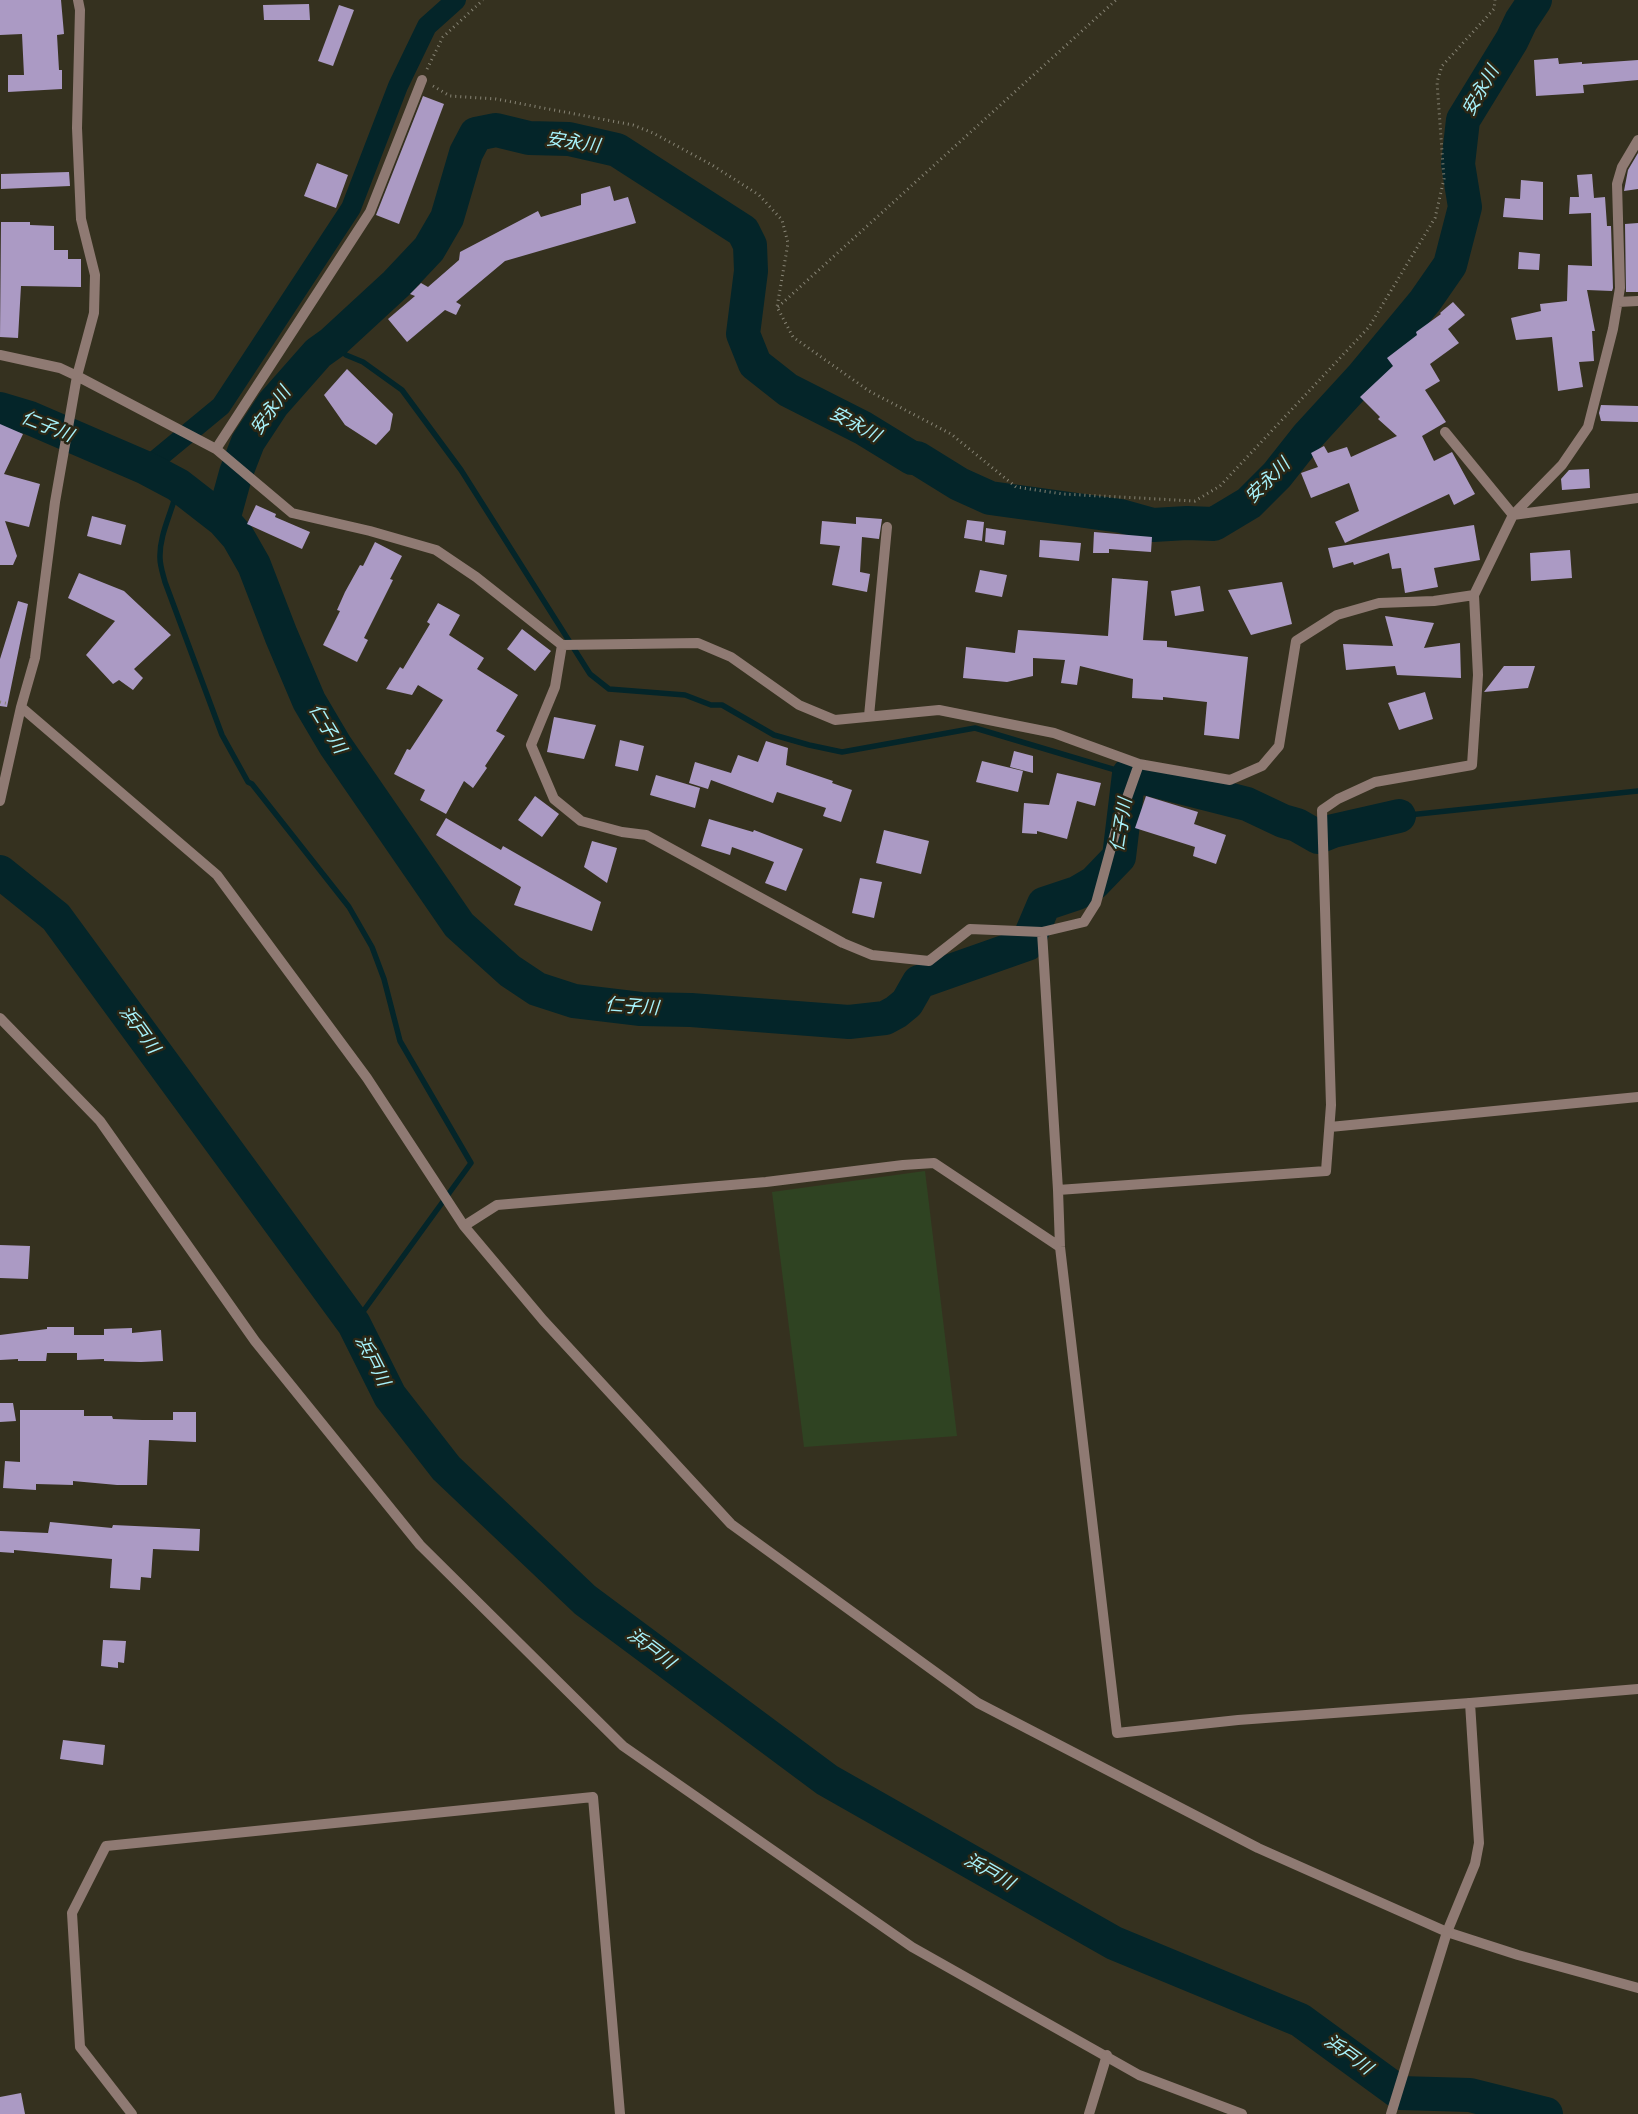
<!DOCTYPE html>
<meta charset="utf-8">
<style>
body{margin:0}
canvas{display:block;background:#35311f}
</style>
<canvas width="1638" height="2114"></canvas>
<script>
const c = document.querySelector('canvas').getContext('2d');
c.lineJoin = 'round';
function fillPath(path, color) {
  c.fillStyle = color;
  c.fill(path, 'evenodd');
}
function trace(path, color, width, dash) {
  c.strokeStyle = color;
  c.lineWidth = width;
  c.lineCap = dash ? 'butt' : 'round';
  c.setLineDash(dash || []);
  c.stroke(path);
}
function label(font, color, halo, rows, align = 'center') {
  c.font = font + ' "Open Sans","Noto Sans JP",sans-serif';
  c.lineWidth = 5;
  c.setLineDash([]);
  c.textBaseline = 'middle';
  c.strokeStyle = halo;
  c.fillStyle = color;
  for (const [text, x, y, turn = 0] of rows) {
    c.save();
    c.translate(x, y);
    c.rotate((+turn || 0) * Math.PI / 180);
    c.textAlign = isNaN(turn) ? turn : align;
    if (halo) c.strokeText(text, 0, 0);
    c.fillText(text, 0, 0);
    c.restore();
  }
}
const green = new Path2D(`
 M925,1171l32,265 -153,11 -32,-255z`);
const stream = new Path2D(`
 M332,343l14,12 17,7 39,28 59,80 129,204 19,15 76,6 26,10h11l52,30 35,10 33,7 133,-24 154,46
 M178,485c-4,24 -19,48 -18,73 0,8 3,16 5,24l57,153 26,47 4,2 97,123 23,40 12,32 16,62 71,122 -117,161
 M1399,816l239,-25`);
const canal = new Path2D(`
 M146,468l75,-62 130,-198 47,-122 29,-60 29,-26`);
const river = new Path2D(`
 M0,409l30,9 116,50 32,17 45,35 15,17 16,28 27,70 28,66 26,44 124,180 51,46 27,18 37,12 67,8 50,1 158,12 36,-4 11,-6 11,-9 12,-21 108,-38 17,-40 33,-11 17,-10 25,-26 10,-83 118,30 36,17 14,4 21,12 15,-6 66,-15
 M223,520l13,-47 12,-31 25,-38 45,-51 14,-10 64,-59 33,-35 18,-31 19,-65 10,-19 20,-4 33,8 40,1 48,11 126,81 7,14 1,26 -8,63 12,30 33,26 75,38 49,30h5l42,26 31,14 131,18 32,9 34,-2 27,1 35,-21 28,-28 30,-38 54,-59 64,-77 25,-36 15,-58 -7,-43 5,-44 49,-80 9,-19 14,-21
 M0,872l56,45 298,407 36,72 56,72 139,132 242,180 287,163 186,77 100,73 70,2 76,19`);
const building = new Path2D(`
 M0,0h61l3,34 -7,1 2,35h3v19l-54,3v-17h16l-2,-41 -22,1z
 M309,4l1,16h-46l-1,-15z
 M339,5l15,5 -21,56 -15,-5z
 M1558,58l1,6 23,-2v2l56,-4v20l-55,5 1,8 -48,3 -2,-36z
 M423,96l21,8 -45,120 -23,-9z
 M1638,153v36l-14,2 4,-21z
 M317,163l31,12 -12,33 -32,-12z
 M69,172l1,14 -69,3v-15z
 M1592,174l2,24 11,-1 2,29h4l2,62 -1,3 -25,-1 8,41h-3l2,30 -15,1 4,25 -25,4 -6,-54 -36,3 -5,-22 30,-7 -1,-7 27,-3 1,-36 24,1 -1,-53 -22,1 1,-17h9l-2,-22z
 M1521,180l22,2v38l-40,-3 2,-19 15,1z
 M610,186l4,15 14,-4 8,26 -131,38 -49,41 5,3 -5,10 -11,-5 -38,32 -19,-23 27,-23 -5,-2 11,-11 7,4 31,-27 1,-8 78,-41 3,6 40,-12v-11z
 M1,222h29v3l24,1v24h14v9h13v28l-60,-1 -3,52 -18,-1z
 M1638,223v69h-12l-1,-68z
 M1519,252l21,2 -1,16 -21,-1z
 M1453,302l12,13 -17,14 11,14 -29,21 10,17 -15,9 21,32 -24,14 12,25 18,-9 23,42 -21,11 -5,-11 -104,49 -10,-21 24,-11 -10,-28 -38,15 -10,-25 17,-6 -7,-14 13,-7 4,7 19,-6 4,10 46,-21 -19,-17 2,-2 -20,-20 33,-31 -6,-8 30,-23 -1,-3 25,-18 -1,-1z
 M347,369l46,45 -3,16 -14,15 -31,-20 -21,-30z
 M1601,405l37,1v16l-37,-1 -2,-8z
 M0,424l23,10 -19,40 36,10 -11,43 -24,-6 12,35 -4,9h-13z
 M1589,469l1,19 -28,2 -1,-11 8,-9z
 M256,505l20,9 -1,3 35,15 -8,17 -55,-25z
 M92,516l34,9 -5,20 -34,-9z
 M856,517l26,2 -3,20 -17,-2 -2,35 10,2 -3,18 -35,-7 8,-39 -20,-2 2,-23 34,3z
 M967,520l17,2 -2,19 -18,-3z
 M1474,525l6,35 -46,8 4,19 -33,6 -4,-25 -9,1 -3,-16 -35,12 -1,-3 -20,6 -5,-20z
 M986,528l20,3 -2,14 -19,-3z
 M1094,532l58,5 -1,15 -42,-3v4h-16z
 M1040,540l41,3 -2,18 -40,-4z
 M375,542l27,14 -12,23 3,1 -29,58 4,2 -11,22 -34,-17 17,-34 -3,-1 8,-18 15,-27 3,1z
 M1570,550l2,28 -41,3 -1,-28z
 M980,570l27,5 -5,22 -27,-5z
 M79,573l45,18 47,44 -37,34 9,9 -10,12 -14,-10 -6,4 -27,-29 29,-34 -47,-23z
 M1112,578l36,3 -5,59 24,1v6l81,10 -9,82 -35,-4 3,-33 -44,-5v3l-31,-2 1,-19 -53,-13 -3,19 -16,-2 4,-23 -32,-2v18l-26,6 -44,-4 3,-31 49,6 3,-23 90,6z
 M1282,582l10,42 -41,11 -23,-45z
 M1200,586l4,25 -29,5 -4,-25z
 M18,601l10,3 -21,103 -7,-1v-47z
 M438,603l22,12 -11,20 35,23 -7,11 41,26 -22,36 9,5 -20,30 2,2 -14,20 -9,-7 -18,33 -26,-14 5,-10 -31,-16 13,-25 3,1 33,-50 -25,-15 -6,10 -26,-6 14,-22 3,2 27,-45 -3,-2z
 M1385,616l49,7 -10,25 36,-5 1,35 -64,-3 -2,-9 -49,4 -3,-26 50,2z
 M522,629l29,22 -16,20 -28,-22z
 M1504,666h31l-7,22 -44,4z
 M1425,692l8,27 -34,11 -11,-27z
 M554,717l42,8 -12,34 -37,-7z
 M620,740l24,6 -6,25 -23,-5z
 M766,741l22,7 -2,17 47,16 -1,2 20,7 -11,32 -18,-6 3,-8 -49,-16 -4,11 -62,-23 -3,9 -19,-6 6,-21 36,11 7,-18 20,7z
 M1014,751l19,5v17l-23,-6z
 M982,761l41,10 -5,21 -42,-10z
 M1057,773l44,10 -6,23 -18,-5 -10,38 -30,-8v3l-15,-1 2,-30 25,2z
 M656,775l44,13 -5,20 -45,-13z
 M535,796l24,18 -17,23 -24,-17z
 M1146,796l52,16 -4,12 32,11 -10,29 -23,-8 2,-9 -60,-19z
 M446,818l55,32 2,-4 98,56 -9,29 -78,-26 7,-18 -85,-52z
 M709,819l44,13 1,-2 49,19 -17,42 -21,-8 9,-21 -42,-15 -2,8 -29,-9z
 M884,830l45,11 -8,33 -45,-11z
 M592,841l25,7 -10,35 -23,-16z
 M860,878l22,4 -8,36 -22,-5z
 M0,1245l30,1 -2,33 -28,-1z
 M47,1327h27v8h30v-6l28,-1v5l29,-3 2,31 -22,1 -37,-1v-2l-27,1v-7h-30l-1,8h-28v-2l-18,1v-25l47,-6z
 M0,1403h13l3,18 -16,1z
 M20,1410h64v6h28l1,3 29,1h31v-8h23v30l-47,-2 -2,45h-30l-44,-4v4l-37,-1v6l-33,-2 2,-27 15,1z
 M50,1522l62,6 1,-3 87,4 -1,22 -46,-2 -2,29 -10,-1 -1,13 -30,-2 2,-29 -98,-9v3l-14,-1v-21l48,2z
 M103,1640l23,1 -2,22 -6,-1v6l-17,-2z
 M63,1740l42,5 -2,20 -43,-6z
 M21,2093l4,21h-25v-17z`);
const path = new Path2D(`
 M427,69l16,-32 40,-37
 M433,86l17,10 46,3 137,26 20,8 59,32 47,30 23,25 6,23 -11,64 16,30 76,54 82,43 65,53 47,7 132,7 25,-15 149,-159 66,-109 9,-39 -7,-97 5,-16 52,-57 1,-9
 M778,307l338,-307
 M0,702l9,2`);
const minor = new Path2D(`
 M1618,302l20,-1
 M0,355l60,13 17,8 139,73 76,64 78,18 66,19 40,27 86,68 136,-2 33,14 68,48 36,15 104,-10 115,23 85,31 91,16 32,-14 17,-20 17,-105 41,-26 42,-12 55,-2 40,-6
 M1445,432l68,83
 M216,449l154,-237 52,-132
 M1513,515l125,-17
 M562,645l-7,42 -24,58 23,54 27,22 41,11 24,3 197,108 29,12 57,6 41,-32 72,3 42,-10 12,-19 21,-77 22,-62
 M21,707l196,168 150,203 97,148 79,94 188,204 247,179 280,145 189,84 71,23 120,33
 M869,716l18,-189
 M0,801l21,-94 14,-49 20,-156 22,-126 17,-63 1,-38 -14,-56 -4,-91 3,-118 -2,-10
 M1042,932l16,258 2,57 57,486 121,-13 232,-17
 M0,1018l100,103 155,220 165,204 203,201 289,201 227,128 103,39
 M1330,1127l308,-30
 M1058,1190l268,-19 5,-66 -9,-295 16,-11 37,-17 97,-17 6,-90 -4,-80 39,-80 49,-50 26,-38 25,-98 7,-41 -3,-104 5,-17 16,-27
 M464,1226l33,-21 269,-23 137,-17 31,-2 126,84
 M132,2114l-52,-67 -8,-134 34,-67 487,-49 27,317`);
const tertiary = new Path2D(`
 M1089,2114l18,-59
 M1391,2114l56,-182 28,-68 4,-21 -9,-140 168,-14`);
const waterNames = [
 ["安永川",1481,91,-60],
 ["安永川",573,143,8],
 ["安永川",271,411,-54],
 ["安永川",855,425,28],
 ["仁子川",47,427,22],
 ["安永川",1268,481,-45],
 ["仁子川",327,729,59],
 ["仁子川",1122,825,-81],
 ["仁子川",632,1007,4],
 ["浜戸川",139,1030,54],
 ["浜戸川",372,1361,63],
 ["浜戸川",651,1649,37],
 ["浜戸川",989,1872,30],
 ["浜戸川",1348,2055,36]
];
fillPath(green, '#2f4322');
trace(stream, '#042529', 5.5);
trace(canal, '#042529', 20);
trace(river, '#042529', 34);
fillPath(building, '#ab9ac4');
trace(path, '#878475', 3, [1, 4]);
trace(minor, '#8f7a73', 10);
trace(tertiary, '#8f7a73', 10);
label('italic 18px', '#a7f2fb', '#2b2716', waterNames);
</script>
